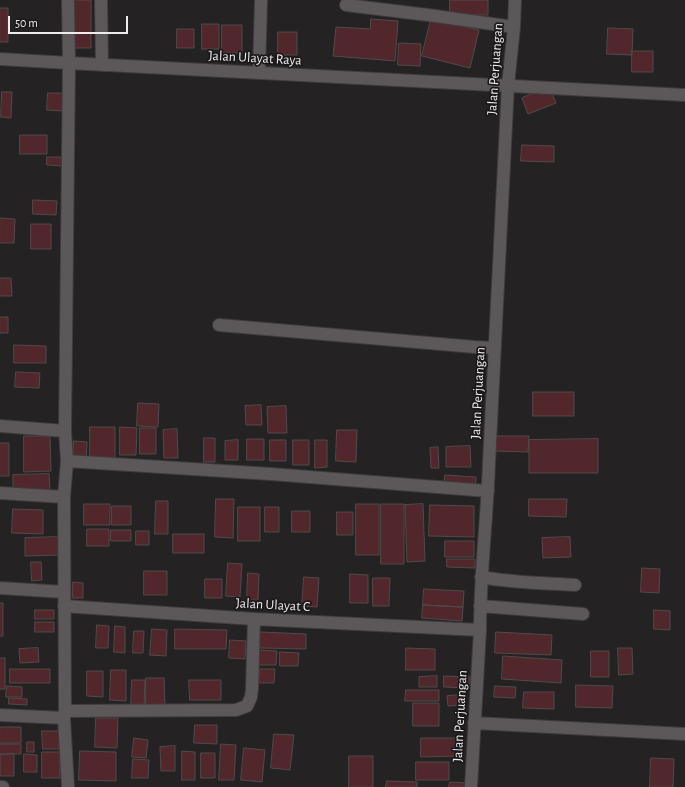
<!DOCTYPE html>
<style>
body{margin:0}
#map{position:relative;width:685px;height:787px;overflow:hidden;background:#252223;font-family:"Alegreya Sans",sans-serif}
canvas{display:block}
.scale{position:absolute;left:8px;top:16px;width:120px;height:18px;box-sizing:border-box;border:2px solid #edebec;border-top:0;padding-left:5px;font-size:12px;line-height:14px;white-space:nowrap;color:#edebec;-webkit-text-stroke:3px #1b191a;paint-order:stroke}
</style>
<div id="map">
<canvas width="685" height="787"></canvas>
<div class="scale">50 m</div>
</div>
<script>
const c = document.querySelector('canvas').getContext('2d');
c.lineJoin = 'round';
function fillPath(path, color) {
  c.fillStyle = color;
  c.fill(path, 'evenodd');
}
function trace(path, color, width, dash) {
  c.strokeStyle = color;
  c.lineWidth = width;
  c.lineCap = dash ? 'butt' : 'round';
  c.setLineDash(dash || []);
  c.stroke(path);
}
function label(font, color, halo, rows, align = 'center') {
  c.font = font + ' "Alegreya Sans",sans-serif';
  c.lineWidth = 3.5;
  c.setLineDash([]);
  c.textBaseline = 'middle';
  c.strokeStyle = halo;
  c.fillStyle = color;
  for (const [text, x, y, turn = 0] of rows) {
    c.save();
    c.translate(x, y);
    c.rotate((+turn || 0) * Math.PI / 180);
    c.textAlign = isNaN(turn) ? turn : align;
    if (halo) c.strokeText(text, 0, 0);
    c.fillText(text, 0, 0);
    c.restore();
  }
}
const building = new Path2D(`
 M72,0h19v48h-19z
 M450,0h38v15h-38z
 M0,8h8v34h-8z
 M371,19l27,2 -3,40 -62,-5 3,-29 34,2z
 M431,19l48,11 -9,38 -48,-12z
 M202,24h17v25h-17z
 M222,25h20v28h-20z
 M608,28l25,1 -1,26 -25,-1z
 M177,29h17v19h-17z
 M278,32h19v23h-19z
 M399,43l22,1 -1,22 -22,-1z
 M632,51h21v21h-21z
 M549,87l7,16 -28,11 -6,-16z
 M2,92h10l-1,26 -10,-1z
 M48,93h15v18l-16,-1z
 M20,135h27v19h-27z
 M522,145l32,1v16l-33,-1z
 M47,157h16l-1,9 -15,-1z
 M33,200l24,1 -1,14 -23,-1z
 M0,218l15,1 -1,24h-14z
 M31,224h20v25h-20z
 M0,278h11l1,18h-12z
 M0,317h8v16h-8z
 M14,345l32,1v17h-32z
 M16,372l24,1 -1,15 -24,-1z
 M533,392h41v24h-41z
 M138,403l21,1 -1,23 -21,-1z
 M261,405l1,20h-16l-1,-19z
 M286,406l1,27h-19l-1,-26z
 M90,427h25v33h-25z
 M120,427l17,1 -1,27h-16z
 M140,428h16v26h-16z
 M177,429l1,29h-14l-1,-28z
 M337,430h20l-1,32 -20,-1z
 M24,436h26l1,35 -27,1z
 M495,436h34l-1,16 -34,-1z
 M204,438h11v24h-11z
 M247,439h17v21h-17z
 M598,439v34h-69v-33z
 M238,440v20h-13v-19z
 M270,440h16v21h-16z
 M293,440h16v25h-16z
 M315,440h12v27l-12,1z
 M74,441l13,1 -1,19h-13z
 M0,443h9v33h-9z
 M470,446l1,21h-25v-20z
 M438,447l1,21h-8l-1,-20z
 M49,474l1,16h-37v-15z
 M445,475l31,2 -1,12 -30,-2z
 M216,499h18l-1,39 -18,-1z
 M529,499h38l-1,18 -37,-1z
 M156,501h12v33h-13z
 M84,504h26v21h-26z
 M356,504h23v51h-23z
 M381,504h23v60h-23z
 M423,504l2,57 -18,1 -2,-57z
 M430,505l44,1v31l-45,-1z
 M112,506h19v19h-19z
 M238,507h22v34h-22z
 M265,507h14v25h-14z
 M13,509l30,1v24l-31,-1z
 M292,511h18v21h-18z
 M337,512h16v23h-16z
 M87,529h22v17h-22z
 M111,530h20v11h-20z
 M136,531h13v14h-13z
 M173,534h31v19h-31z
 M60,537l1,18 -36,1v-18z
 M570,537l1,20 -28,1 -1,-20z
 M445,541h29v16h-29z
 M447,559h28v9l-28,-1z
 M31,562h10l1,18 -10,1z
 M228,563l14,1 -2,33 -14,-1z
 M642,568l18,1 -1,24 -18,-1z
 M144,571h23v24h-23z
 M248,573l11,1 -1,26h-11z
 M350,574l18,1v28h-18z
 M304,577l15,1 -2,29 -15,-1z
 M373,578h17l-1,28h-16z
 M205,579h17v19h-17z
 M73,582l10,1v15h-10z
 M424,589l40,2 -1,16 -40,-2z
 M0,603h3v33h-3z
 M423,605l40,2 -1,14 -40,-3z
 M35,610h19v9h-19z
 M654,610l16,1v19l-16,-1z
 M35,622h19v10h-19z
 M97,625l12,1 -1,22h-12z
 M115,626l10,1v26l-11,-1z
 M152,629l15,1 -1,26 -16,-1z
 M175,629l52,1 -1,19h-51z
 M134,631h10l-1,22h-10z
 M260,632l46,2v15l-46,-1z
 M496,632l56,3 -1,20 -56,-2z
 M230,640l16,1 -1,18 -16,-1z
 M38,648l1,14 -19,1 -1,-14z
 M406,648l29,1v21h-29z
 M618,648h14l1,26 -14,1z
 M259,650l18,1 -1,14h-18z
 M591,651h18v26h-18z
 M280,652l19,1 -1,13h-18z
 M503,656l59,4 -1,23 -59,-4z
 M0,658h5v31h-5z
 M10,669h40v14h-40z
 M260,669h15l-1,14h-15z
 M111,670h15v31l-16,-1z
 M87,671h16v26l-16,-1z
 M437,676v11h-18v-10z
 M444,676l26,1v11l-26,-1z
 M146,678h18l1,28 -19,1z
 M132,680h13l-1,28h-13z
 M189,680h32v20h-31z
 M576,685l37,1 -1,22 -36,-1z
 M7,686l15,1v10h-16z
 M495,686l21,1 -1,11 -21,-1z
 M406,690h33v11h-34z
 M524,692h30v17l-31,-1z
 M462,695l1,10 -15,1 -1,-10z
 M9,698l18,1v6l-18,-1z
 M413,703h26v23h-26z
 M96,718h22l-1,30 -22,-1z
 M195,725h22v19l-23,-1z
 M0,727h21v16h-21z
 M42,731h17v18h-16z
 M274,734l20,1 -4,35 -19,-2z
 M134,738l14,2 -2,18 -14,-1z
 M421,738h39v18l-39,1z
 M27,742h7v10h-7z
 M0,744h21v10h-21z
 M221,744l15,1 -2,35h-15z
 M175,746v25h-14l-1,-24z
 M244,748l21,2 -3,32 -21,-2z
 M80,751l36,1v29l-37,-1z
 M182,751l13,1v28h-13z
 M42,752h18v26h-18z
 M201,753h14v25h-14z
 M14,754v22h-14v-21z
 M24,754l13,1v17h-13z
 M349,756h24v31h-24z
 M651,758l23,1 -1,28h-23z
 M133,759l16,1 -1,18h-16z
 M416,762h33v18h-33z
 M387,781l30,1v5h-31z
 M450,782l17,1v4h-18z`);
const minor = new Path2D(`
 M101,0l1,65
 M346,5l82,10 86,12
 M0,59l69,4 616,32
 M259,73l2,-73
 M219,325l256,22 20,1
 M0,426l65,5
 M67,461l204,13 217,17
 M0,493l64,4
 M481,577c32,6 63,6 94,8
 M0,588l64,4
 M64,606l190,13 226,11
 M480,606l103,8
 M65,711l171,-1 11,-4 4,-9 1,-8 2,-70
 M0,715l64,3
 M474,723l211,11
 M0,787h3
 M68,787l-4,-69 1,-7 -1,-214 3,-36 -2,-30 4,-368 -1,-63
 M471,787l9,-157c0,-56 7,-111 9,-167 6,-126 13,-252 19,-378l6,-58 1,-27`);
const streetNames = [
 ["Jalan Ulayat Raya",255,58,3],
 ["Jalan Perjuangan",495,69,-86],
 ["Jalan Perjuangan",478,393,-87],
 ["Jalan Ulayat C",273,605,3],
 ["Jalan Perjuangan",460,716,-87]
];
fillPath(building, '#52272b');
trace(building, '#4f4b4b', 1);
trace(minor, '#3f3c3d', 14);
trace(minor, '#5c585a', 12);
label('14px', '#edebec', '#1b191a', streetNames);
</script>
